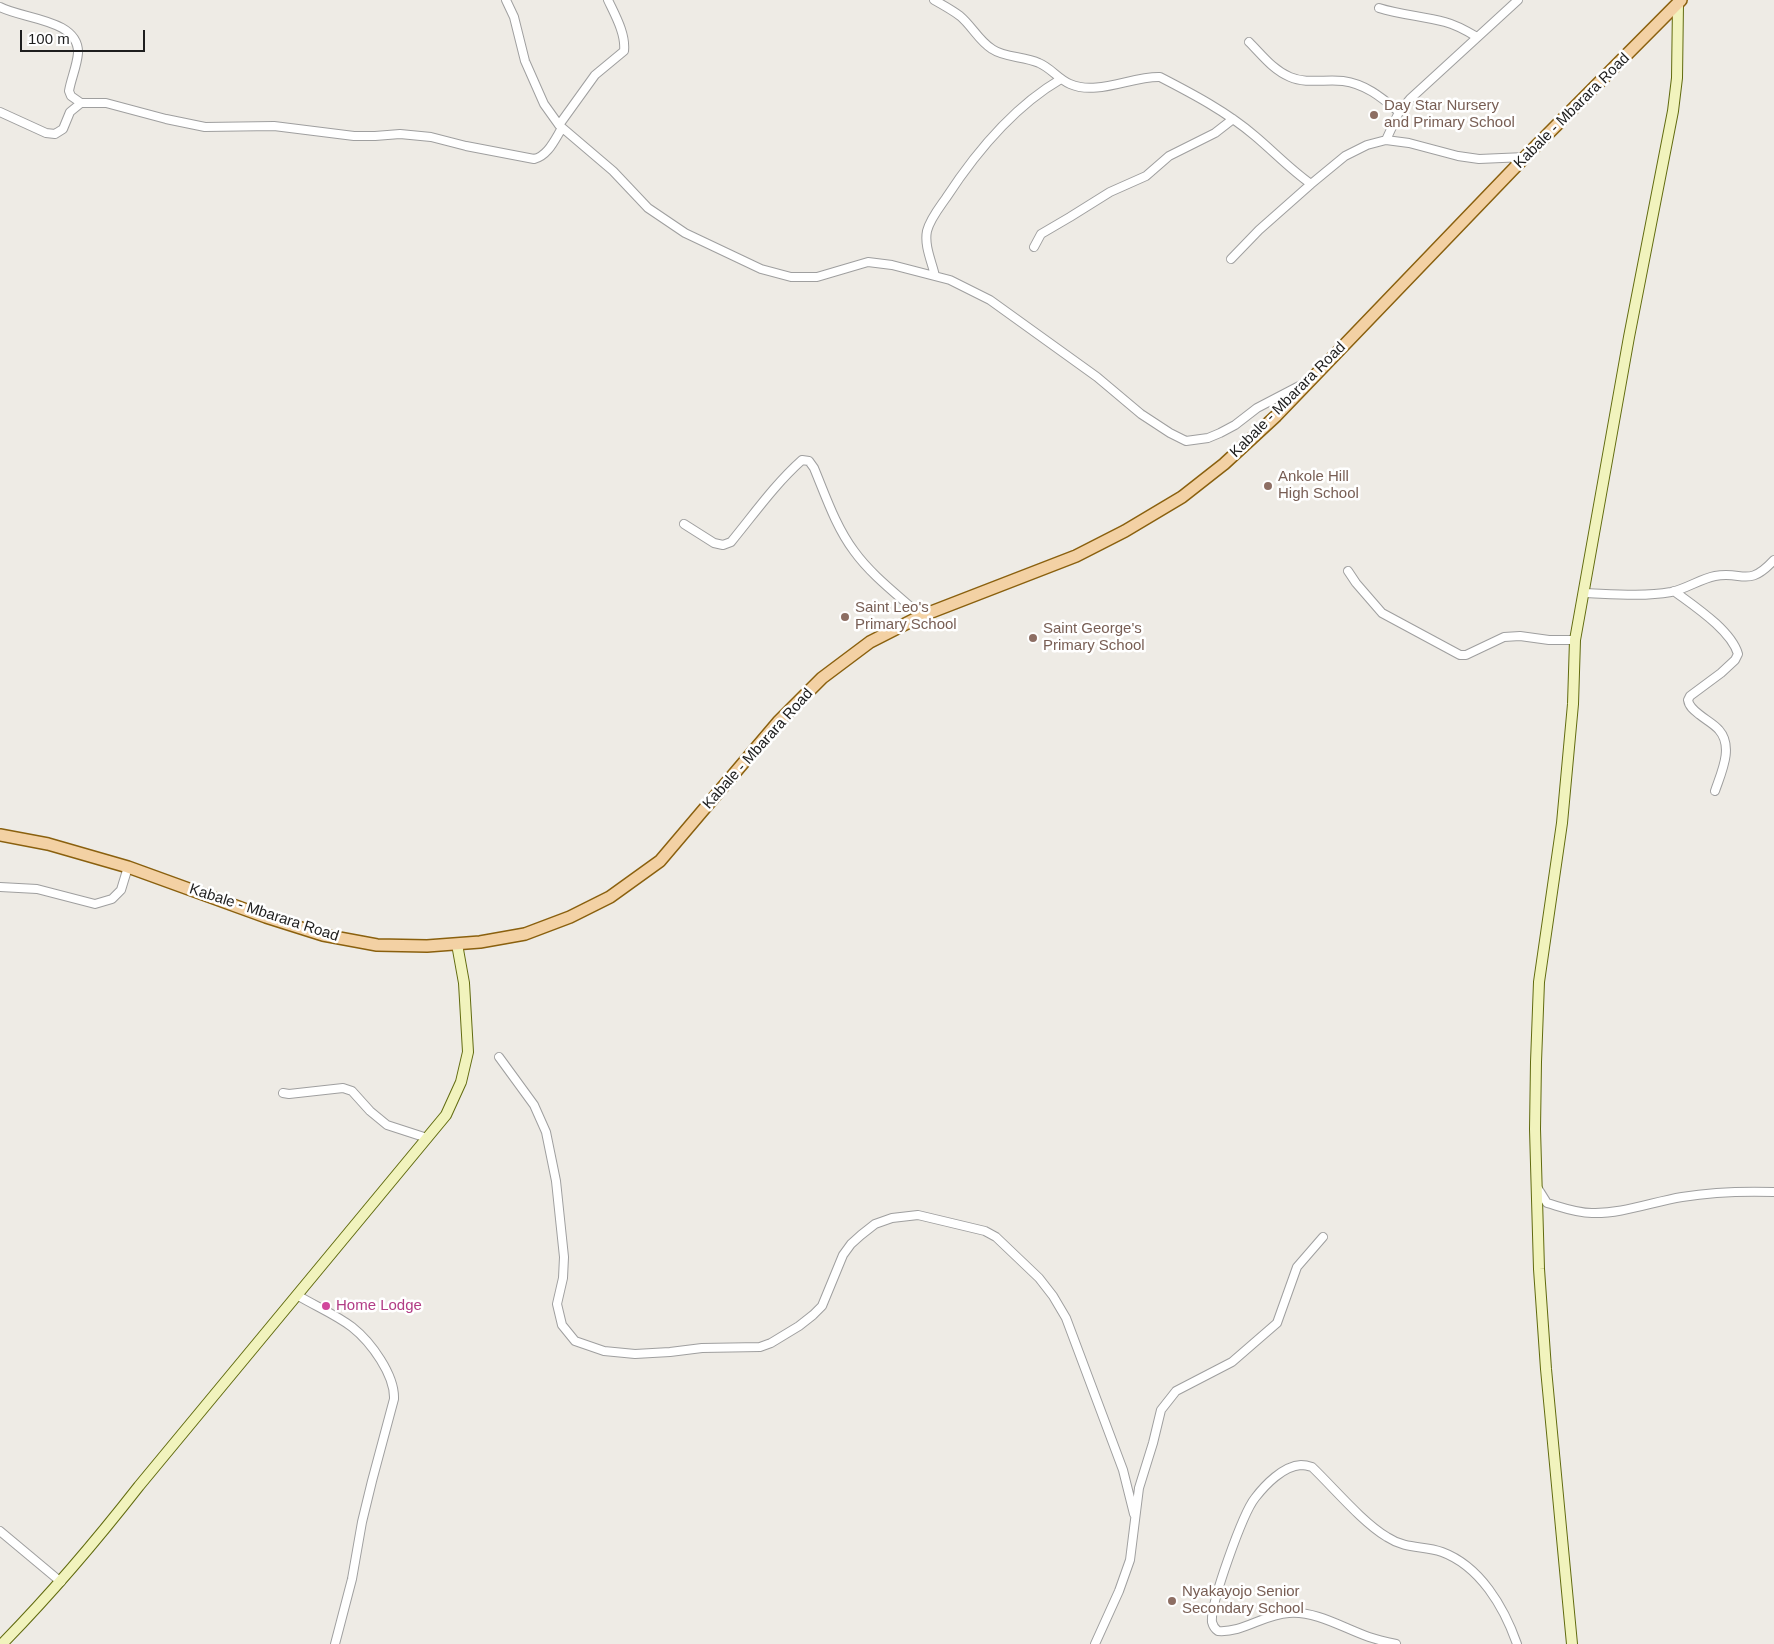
<!DOCTYPE html>
<style>
body{margin:0}
#map{position:relative;width:1774px;height:1644px;overflow:hidden;background:#eeebe5;font-family:Arial,sans-serif}
canvas{display:block}
.scale{position:absolute;left:20px;top:30px;width:125px;height:22px;box-sizing:border-box;border:2px solid #1e1e1e;border-top:0;padding-left:6px;font-size:15px;line-height:18px;white-space:nowrap;color:#1e1e1e;-webkit-text-stroke:4px #fff;paint-order:stroke}
</style>
<div id="map">
<canvas width="1774" height="1644"></canvas>
<div class="scale">100 m</div>
</div>
<script>
const c = document.querySelector('canvas').getContext('2d');
c.lineJoin = 'round';
function trace(path, color, width, dash) {
  c.strokeStyle = color;
  c.lineWidth = width;
  c.lineCap = dash ? 'butt' : 'round';
  c.setLineDash(dash || []);
  c.stroke(path);
}
function label(font, color, halo, rows, align = 'center') {
  c.font = font + ' Arial,sans-serif';
  c.lineWidth = 5;
  c.setLineDash([]);
  c.textBaseline = 'middle';
  c.strokeStyle = halo;
  c.fillStyle = color;
  for (const [text, x, y, turn = 0] of rows) {
    c.save();
    c.translate(x, y);
    c.rotate((+turn || 0) * Math.PI / 180);
    c.textAlign = isNaN(turn) ? turn : align;
    if (halo) c.strokeText(text, 0, 0);
    c.fillText(text, 0, 0);
    c.restore();
  }
}
const street = new Path2D(`
 M506,0l8,17 11,44 19,43 15,21 54,46 35,37 37,25 76,36 30,8h26l51,-15 24,3 58,15 40,20 107,77 44,37 29,19 16,8 22,-3 12,-5 15,-8 22,-17 46,-24
 M934,0c9,5 18,10 26,16 12,10 19,25 32,33 13,9 32,7 47,14 12,5 19,16 31,21 27,12 62,-8 90,-7 33,17 67,35 95,59 19,16 36,34 56,48l34,-28 22,-11 19,-5 23,3 49,13 21,3 46,-2
 M0,7c22,12 79,12 78,46 -1,13 -7,26 -9,38l2,5 10,7
 M1379,8c22,7 44,8 66,14 12,3 22,9 32,15
 M1249,42c13,13 24,28 41,35 16,7 36,2 53,4 23,3 39,17 56,31
 M0,112l46,21 9,1 8,-5 7,-17 11,-9h25l60,16 39,8 69,-1 80,10h21l25,-2 31,3 35,9 68,13c14,-3 21,-20 28,-31
 M559,125l36,-50 29,-24c2,-17 -9,-36 -16,-51
 M1386,140l13,-28 11,-13 108,-99
 M1034,247l7,-13 29,-17 40,-25 36,-16 23,-20 46,-23 18,-14
 M1231,259l28,-29 52,-46
 M935,276c-3,-14 -11,-30 -8,-45 3,-12 12,-23 19,-33 30,-46 67,-91 115,-119
 M684,524l30,19 9,2 8,-3c23,-28 44,-58 71,-82l7,1 5,7c12,29 22,59 40,83 18,25 44,44 67,65
 M1348,571l8,12 26,30 78,42h6l38,-18 16,-1 29,4h26
 M1674,591c20,15 57,39 64,63l-3,6 -14,13 -31,23 -2,4c1,7 7,11 12,15 6,5 14,9 19,15 15,17 2,43 -4,61
 M1583,593c29,1 59,4 88,-1 15,-3 29,-13 44,-16 29,-5 33,12 59,-16
 M0,887l37,2 58,15 17,-5 9,-9 7,-23
 M499,1057l35,48 12,27 10,49 8,76 -1,21 -6,26 5,21 13,16 29,10 31,3 35,-2 32,-4 58,-1 11,-4 28,-17 14,-11 9,-9 21,-51 8,-11 10,-9 14,-11 17,-6 26,-3 67,16 11,6 43,41 14,18 13,22 57,152 11,44
 M283,1093l6,1 54,-6 9,3 18,20 17,14 40,13
 M1537,1187l10,16c14,4 29,10 45,10 30,1 60,-11 90,-16 31,-5 61,-6 92,-5
 M297,1295c18,11 38,19 55,32 19,15 43,48 42,72l-22,82 -10,41 -10,57 -17,65
 M0,1531l61,51
 M1095,1644l24,-53 11,-31 9,-72 14,-45 8,-33 15,-19 56,-29 45,-39 20,-56 26,-30
 M1396,1644c-9,-2 -18,-4 -27,-7 -26,-9 -52,-26 -80,-24 -25,1 -46,20 -71,18 -3,-2 -5,-5 -6,-9 -2,-18 31,-109 43,-124 10,-13 28,-32 46,-33 3,0 8,1 11,2 22,21 50,55 75,70 20,13 36,8 55,15 38,14 62,55 75,92`);
const secondary = new Path2D(`
 M2,1644c49,-50 94,-103 137,-158l307,-371 15,-33 7,-30 -4,-69 -7,-39
 M1572,1644l-26,-275 -7,-100 -4,-140 1,-67 3,-80 23,-159 11,-119 2,-64 54,-303 44,-226 4,-33 1,-74`);
const primary = new Path2D(`
 M0,835l48,9 80,23 138,50 57,18 54,10 50,1 53,-4 45,-8 45,-17 40,-20 50,-36 118,-139 44,-44 48,-36 51,-26 155,-60 49,-25 57,-34 42,-33 52,-48 249,-259 156,-157`);
const markers = [
 [1374,115,5,"#8d6e63"],
 [1268,486,5,"#8d6e63"],
 [845,617,5,"#8d6e63"],
 [1033,638,5,"#8d6e63"],
 [326,1306,5,"#d1479c"],
 [1172,1601,5,"#8d6e63"]
];
const educationNames = [
 ["Day Star Nursery",1384,106],
 ["and Primary School",1384,123],
 ["Ankole Hill",1278,477],
 ["High School",1278,494],
 ["Saint Leo's",855,608],
 ["Primary School",855,625],
 ["Saint George's",1043,629],
 ["Primary School",1043,646],
 ["Nyakayojo Senior",1182,1592],
 ["Secondary School",1182,1609]
];
const streetNames = [
 ["Kabale - Mbarara Road",1572,111,-45],
 ["Kabale - Mbarara Road",1288,400,-45],
 ["Kabale - Mbarara Road",758,749,-48],
 ["Kabale - Mbarara Road",264,913,18]
];
const hotelNames = [
 ["Home Lodge",336,1306]
];
trace(street, '#9f9f9f', 10);
trace(secondary, '#616b0f', 12);
trace(primary, '#8a600e', 14);
trace(street, '#fff', 8);
trace(secondary, '#f1f3bd', 10);
trace(primary, '#f3d1a4', 11);
for (const [x, y, r, color] of markers) {
  const dot = new Path2D();
  dot.arc(x, y, r, 0, 2 * Math.PI);
  c.fillStyle = color;
  c.fill(dot);
  trace(dot, '#fff', 2);
}
label('15px', '#785e54', '#fff', educationNames, 'left');
label('15px', '#1e1e1e', '#fff', streetNames);
label('15px', '#b23c85', '#fff', hotelNames, 'left');
</script>
